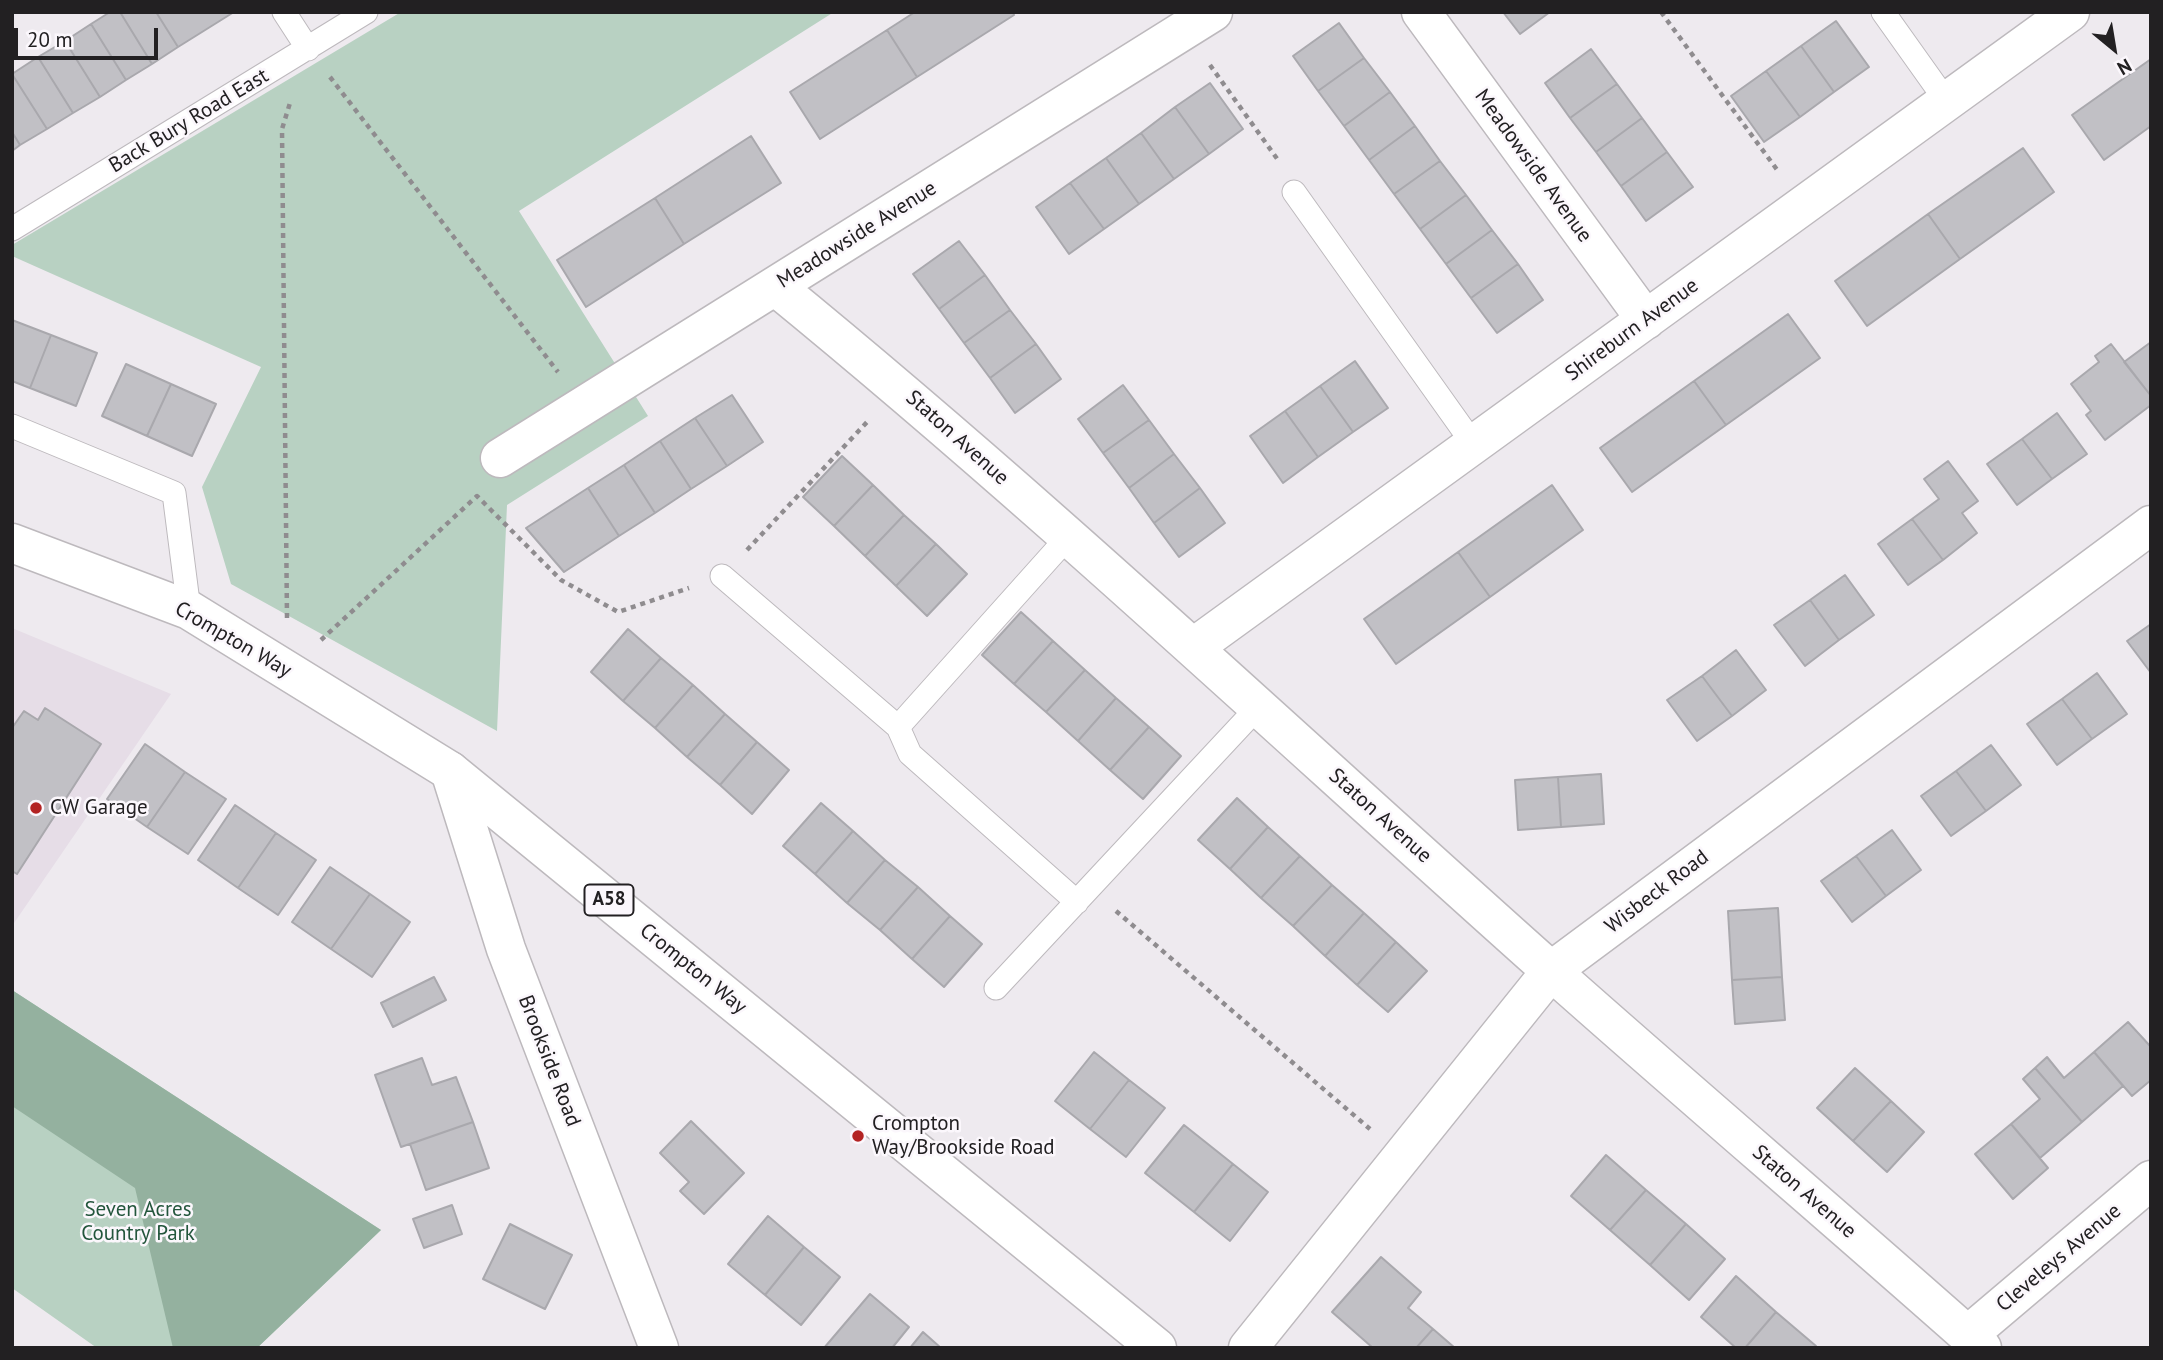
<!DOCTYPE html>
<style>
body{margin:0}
#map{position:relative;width:2163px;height:1360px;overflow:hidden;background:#eeeaef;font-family:"PT Sans",sans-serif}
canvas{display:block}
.frame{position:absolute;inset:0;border:14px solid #222022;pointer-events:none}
.north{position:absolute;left:2079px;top:14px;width:70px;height:70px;-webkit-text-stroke:5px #fbf7fc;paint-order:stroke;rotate:150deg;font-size:19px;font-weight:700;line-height:28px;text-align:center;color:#222022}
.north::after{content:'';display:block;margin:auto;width:24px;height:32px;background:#222022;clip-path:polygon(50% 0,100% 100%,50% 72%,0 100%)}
.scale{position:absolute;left:14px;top:28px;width:144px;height:32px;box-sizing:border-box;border:4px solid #222022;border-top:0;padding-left:9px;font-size:21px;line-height:24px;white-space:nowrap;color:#222022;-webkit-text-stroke:5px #fbf7fc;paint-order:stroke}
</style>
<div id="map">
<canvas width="2163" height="1360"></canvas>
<div class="frame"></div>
<div class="north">N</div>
<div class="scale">20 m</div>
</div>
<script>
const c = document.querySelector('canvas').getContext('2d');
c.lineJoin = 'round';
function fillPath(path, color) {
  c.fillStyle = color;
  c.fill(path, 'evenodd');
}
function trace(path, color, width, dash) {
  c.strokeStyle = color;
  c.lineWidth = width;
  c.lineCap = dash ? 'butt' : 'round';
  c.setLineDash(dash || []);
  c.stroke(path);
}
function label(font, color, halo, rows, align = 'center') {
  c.font = font + ' "PT Sans",sans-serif';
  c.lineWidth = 5;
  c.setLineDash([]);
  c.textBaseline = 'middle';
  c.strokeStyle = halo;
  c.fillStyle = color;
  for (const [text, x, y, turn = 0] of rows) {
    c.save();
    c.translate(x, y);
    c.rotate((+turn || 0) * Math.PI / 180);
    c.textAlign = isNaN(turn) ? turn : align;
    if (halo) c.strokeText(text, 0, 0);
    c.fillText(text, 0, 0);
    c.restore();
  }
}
const built = new Path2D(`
 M12,628l159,66 -159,232z`);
const green = new Path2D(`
 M401,12h433l-315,199 129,205 -141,89 -10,226 -266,-147 -29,-97 59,-120 -249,-111v-11z
 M12,990l369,240 -124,118h-160l-85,-60z`);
const forest = new Path2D(`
 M12,990l369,240 -124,118h-84l-38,-160 -123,-82z`);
const building = new Path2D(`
 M110,12h10l32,52 -26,16 -35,-56z
 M120,12h36l22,35 -26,17z
 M156,12h78l-56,35z
 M915,12h98l1,3 -97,62 -30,-47z
 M1503,12h47l-30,22z
 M1836,21l33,46 -35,25 -33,-46z
 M1339,23l25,35 -46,33 -25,-35z
 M91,24l35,56 -26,17 -35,-56z
 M887,30l30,47 -97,62 -30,-47z
 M65,41l35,56 -27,16 -35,-56z
 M1801,46l33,46 -34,25 -34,-46z
 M1591,49l26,35 -47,34 -25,-35z
 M38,57l35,56 -26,16 -35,-55z
 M1364,58l26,34 -46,34 -26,-35z
 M2151,59v67l-47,34 -32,-45z
 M1766,71l34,46 -36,25 -33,-46z
 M12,74l35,55 -27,16 -8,-13z
 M1210,83l33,46 -34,25 -34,-47z
 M1617,84l25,34 -46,34 -26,-34z
 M1390,92l25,34 -46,34 -25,-34z
 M1175,107l34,47 -35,25 -33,-46z
 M1642,118l25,34 -46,34 -25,-34z
 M1415,126l25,35 -46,33 -25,-34z
 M12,132l8,13 -8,6z
 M1141,133l33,46 -35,25 -33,-46z
 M751,136l30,47 -97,61 -29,-46z
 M2023,148l31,44 -94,67 -32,-45z
 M1667,152l26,35 -47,34 -25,-35z
 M1106,158l33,46 -35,25 -34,-46z
 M1440,161l26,34 -46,34 -26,-35z
 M1070,183l34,46 -35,25 -33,-47z
 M1466,195l26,35 -46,34 -26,-35z
 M655,198l29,46 -98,63 -29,-47z
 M1928,214l32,45 -93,67 -32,-45z
 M1492,230l26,34 -47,34 -25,-34z
 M959,241l26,34 -46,34 -26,-35z
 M1518,264l25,36 -46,33 -26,-35z
 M985,275l25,35 -46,33 -25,-34z
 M1010,310l26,34 -46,34 -26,-35z
 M1788,314l32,44 -94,67 -32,-44z
 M12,320l39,15 -21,53 -18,-7z
 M51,335l46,18 -21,53 -46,-18z
 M2151,342v54l-27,-34z
 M1036,344l25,35 -46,34 -25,-35z
 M2111,344l40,52v9l-46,35 -19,-25 5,-4 -20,-27 28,-22 -4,-6z
 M1355,361l33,47 -35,24 -33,-46z
 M126,364l45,20 -24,52 -45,-20z
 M1694,381l32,44 -94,67 -32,-44z
 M171,384l45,20 -24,52 -45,-20z
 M1123,385l26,35 -46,33 -25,-34z
 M1320,386l33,46 -35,25 -33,-46z
 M732,395l31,47 -36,24 -32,-48z
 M1285,411l33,46 -35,26 -33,-47z
 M2057,413l30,41 -35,25 -30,-40z
 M695,418l32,48 -36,23 -31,-48z
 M1149,420l25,34 -45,34 -26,-35z
 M2022,439l30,40 -35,26 -30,-41z
 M660,441l31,48 -36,24 -31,-48z
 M1174,454l26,34 -46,35 -25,-35z
 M842,456l31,29 -39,41 -31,-29z
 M1948,461l30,40 -16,12 15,20 -34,27 -31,-41 27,-20 -15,-20z
 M624,465l31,48 -36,23 -31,-48z
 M873,485l31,30 -39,41 -31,-30z
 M1552,485l31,45 -93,67 -32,-45z
 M588,488l31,48 -55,36 -38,-44z
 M1200,488l25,35 -46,34 -25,-34z
 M904,515l32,29 -40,42 -31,-30z
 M1912,519l31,41 -35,25 -30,-41z
 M936,544l31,30 -40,42 -31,-30z
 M1458,552l32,45 -94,67 -32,-45z
 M1845,575l29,40 -35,25 -29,-40z
 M1810,600l29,40 -34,26 -31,-41z
 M1021,612l32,29 -39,43 -32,-29z
 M2151,624v49l-24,-32z
 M628,629l33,29 -38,43 -32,-29z
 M1053,641l32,29 -39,42 -32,-28z
 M1736,650l30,40 -34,26 -30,-40z
 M661,658l32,27 -38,43 -32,-27z
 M1085,670l31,28 -38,43 -32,-29z
 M2097,673l30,41 -35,25 -30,-40z
 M1702,676l30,40 -35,25 -30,-41z
 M693,685l32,29 -38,43 -32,-29z
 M1116,698l33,29 -39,43 -32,-29z
 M2062,699l30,40 -35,26 -30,-41z
 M45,708l56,36 -84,130 -5,-3v-143l12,-17 14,9z
 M725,714l32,28 -37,43 -33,-28z
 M1149,727l32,29 -38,43 -33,-29z
 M757,742l32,28 -37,44 -32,-29z
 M145,744l40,28 -38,55 -40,-28z
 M1991,745l30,40 -35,26 -30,-40z
 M1956,771l30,40 -35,25 -30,-40z
 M185,772l41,27 -38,55 -41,-27z
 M1601,774l3,50 -43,3 -3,-50z
 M1558,777l3,50 -43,3 -3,-50z
 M1237,798l31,29 -38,42 -32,-29z
 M821,803l32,28 -38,43 -32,-28z
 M235,805l41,28 -38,55 -40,-28z
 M1268,827l32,29 -39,42 -31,-29z
 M1892,830l29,40 -35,26 -30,-40z
 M853,831l32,29 -38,43 -32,-29z
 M276,833l40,27 -38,55 -40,-27z
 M1300,856l32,29 -39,41 -32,-28z
 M1856,856l30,40 -34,26 -31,-41z
 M885,860l33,27 -38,43 -33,-27z
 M330,867l40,27 -39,55 -39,-27z
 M1332,885l32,28 -39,43 -32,-30z
 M918,887l32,29 -38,43 -32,-29z
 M370,894l40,28 -38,55 -41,-28z
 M1778,908l4,69 -50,3 -4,-69z
 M1364,913l32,29 -39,43 -32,-29z
 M950,916l32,28 -38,43 -32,-28z
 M1396,942l31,29 -39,41 -31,-27z
 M434,977l12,23 -53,27 -12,-24z
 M1782,977l3,43 -50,4 -3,-44z
 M2128,1022l23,25v33l-19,16 -38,-44z
 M1094,1052l35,28 -39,49 -35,-28z
 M2094,1052l29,34 -41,36 -47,-54 12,-11 17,21z
 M422,1058l10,27 24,-8 17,45 -72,25 -26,-72z
 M1855,1068l36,33 -38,40 -36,-33z
 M2035,1068l47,54 -42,36 -29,-34 29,-25 -17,-20z
 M1129,1080l36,28 -39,49 -36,-28z
 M1891,1101l33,31 -37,40 -34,-31z
 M691,1121l53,52 -40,41 -24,-23 9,-9 -29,-29z
 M473,1122l16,46 -63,22 -16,-46z
 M2011,1124l37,44 -35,31 -38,-45z
 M1184,1125l49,39 -39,48 -49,-39z
 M1606,1155l40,35 -36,40 -39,-34z
 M1233,1164l35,28 -38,49 -36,-29z
 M1646,1190l40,34 -36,41 -40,-35z
 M452,1205l10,29 -38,14 -11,-29z
 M768,1216l36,31 -39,48 -37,-31z
 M510,1224l62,31 -27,54 -62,-30z
 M1686,1224l39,35 -36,41 -39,-35z
 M804,1247l36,30 -39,48 -36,-30z
 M1381,1257l40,35 -13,16 25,21 -17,19h-43l-41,-36z
 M1736,1276l40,36 -31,36h-9l-35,-31z
 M870,1294l39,33 -17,21h-68z
 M1776,1312l40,34 -2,2h-69z
 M1433,1329l22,19h-39z
 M923,1332l18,16h-31z`);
const path = new Path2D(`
 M1661,12l117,159
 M1210,65l68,95
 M330,77l228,295
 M747,550l121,-129
 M287,618l-5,-489 8,-26
 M321,640l156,-144 84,84 57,32 71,-24
 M1116,911l254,218`);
const lane = new Path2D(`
 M284,12l24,37
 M1883,12l64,90
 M1294,192l180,253
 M12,229l354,-217
 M12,426l162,67 15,117
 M722,576l176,151 12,27 167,148
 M898,727l170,-190
 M996,988l263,-282`);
const street = new Path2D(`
 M1421,12l225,308
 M775,286c267,218 518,455 775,684 143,127 289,251 432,378
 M500,458l713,-446
 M1194,647l876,-635
 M450,771l56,178 153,399
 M1968,1335l183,-155
 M1248,1348l303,-377 600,-446`);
const highway = new Path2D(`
 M12,543l177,67 261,161 707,577`);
const markers = [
 [36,808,7,"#b32323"],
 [858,1136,7,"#b32323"]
];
const shields = [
 [609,900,49]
];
const shieldNames = [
 ["A58",609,900]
];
const streetNames = [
 ["Back Bury Road East",189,121,-31],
 ["Meadowside Avenue",1533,166,54],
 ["Meadowside Avenue",857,235,-32],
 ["Shireburn Avenue",1632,330,-36],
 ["Staton Avenue",957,438,42],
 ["Crompton Way",233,640,30],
 ["Staton Avenue",1380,816,42],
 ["Wisbeck Road",1657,892,-37],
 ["Crompton Way",693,969,39],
 ["Brookside Road",549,1061,69],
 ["Staton Avenue",1804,1192,41],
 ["Cleveleys Avenue",2059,1258,-40]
];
const poiNames = [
 ["CW Garage",50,808],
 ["Crompton",872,1124],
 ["Way/Brookside Road",872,1148]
];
const parkNames = [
 ["Seven Acres",138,1210],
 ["Country Park",138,1234]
];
fillPath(built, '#e6dde7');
fillPath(green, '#b8d1c2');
fillPath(forest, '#94b19f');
fillPath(building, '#c1c0c5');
trace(building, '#a9a8ad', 2);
trace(lane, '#bdb9bd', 25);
trace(street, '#bdb9bd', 41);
trace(highway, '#bdb9bd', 41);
trace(path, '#8f8c8f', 4.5, [5, 5]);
trace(lane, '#fff', 23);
trace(street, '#fff', 38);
trace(highway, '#fff', 38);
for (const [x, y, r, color] of markers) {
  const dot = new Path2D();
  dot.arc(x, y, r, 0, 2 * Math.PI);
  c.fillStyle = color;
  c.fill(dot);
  trace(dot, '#fbf7fc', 2.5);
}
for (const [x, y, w] of shields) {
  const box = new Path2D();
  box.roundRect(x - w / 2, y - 15.5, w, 31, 5);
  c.fillStyle = '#fbf7fc';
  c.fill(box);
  trace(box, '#222022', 2);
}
label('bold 19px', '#222022', null, shieldNames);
label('21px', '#222022', '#fbf7fc', streetNames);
label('21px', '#222022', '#fbf7fc', poiNames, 'left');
label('21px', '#23563c', '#fbf7fc', parkNames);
</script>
